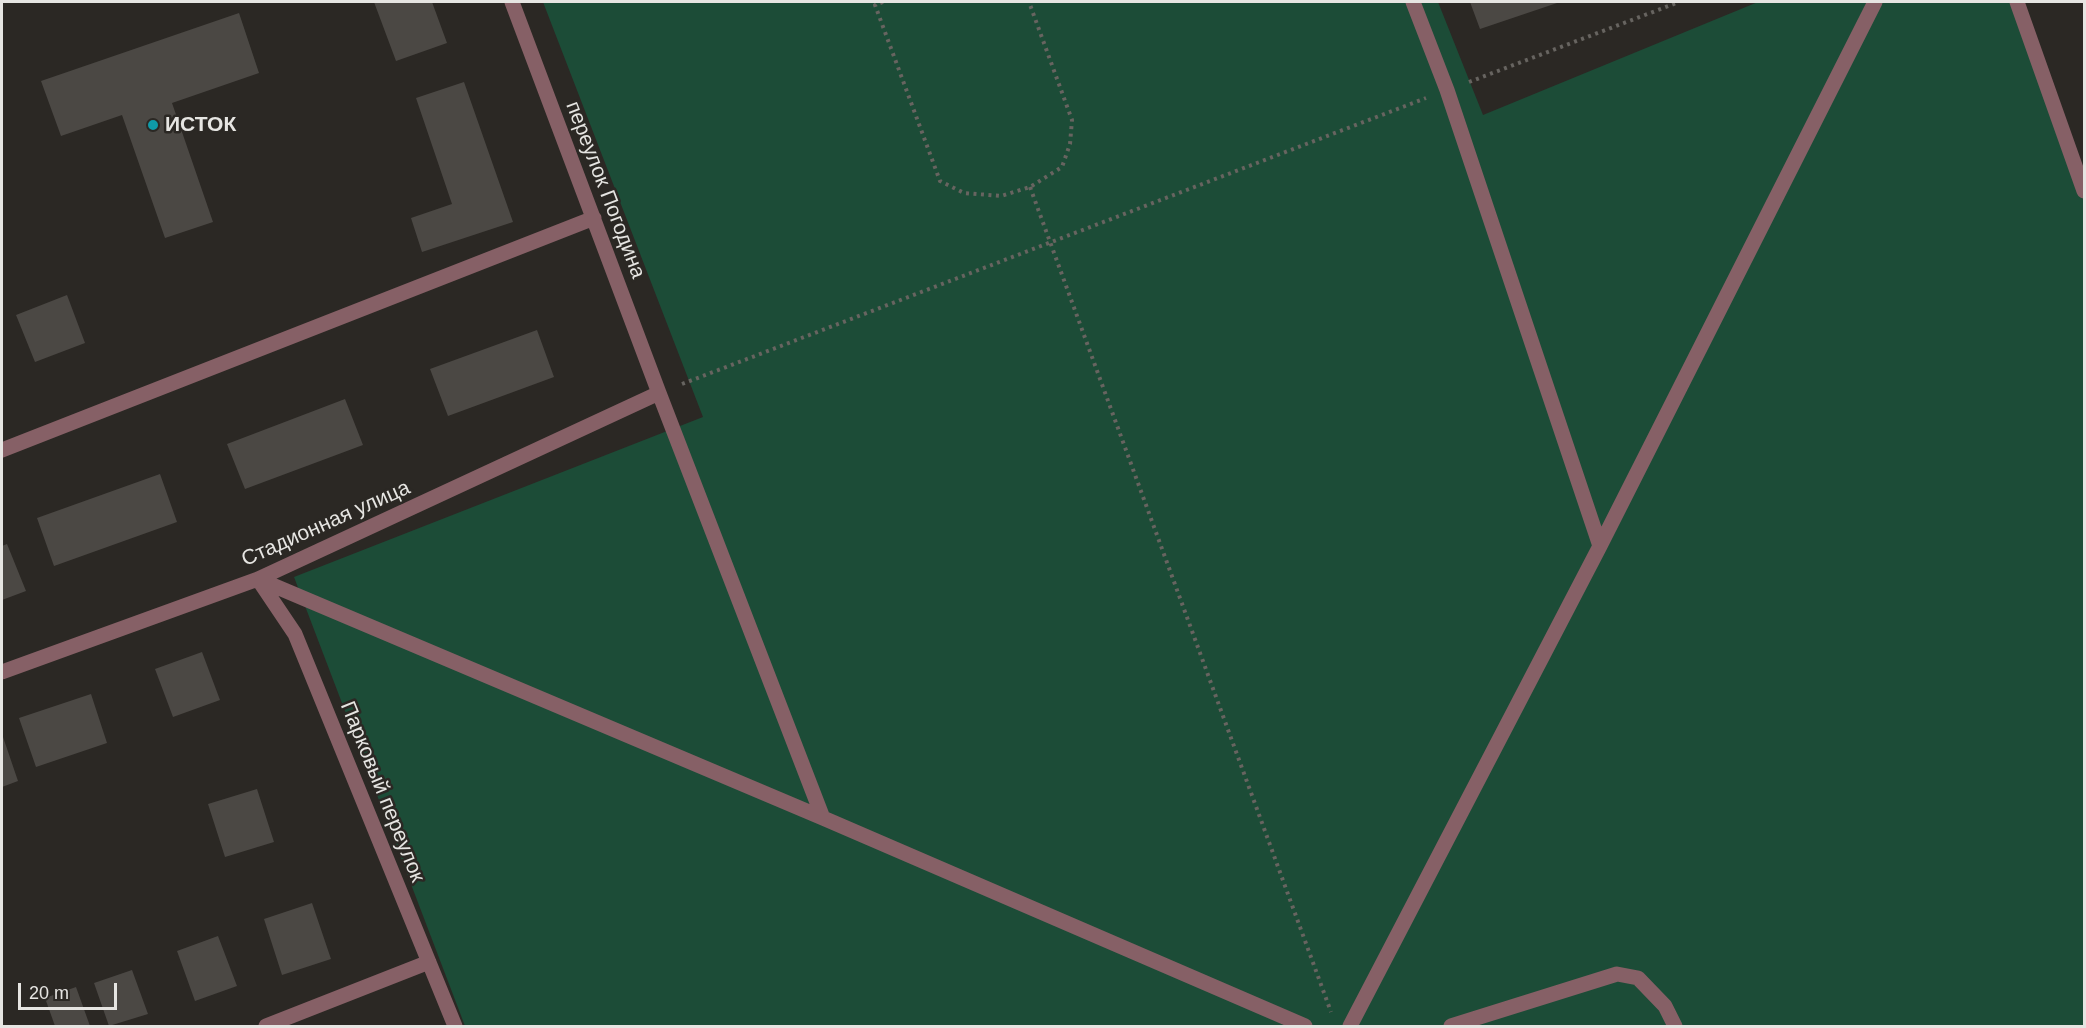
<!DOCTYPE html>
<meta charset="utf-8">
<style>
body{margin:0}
#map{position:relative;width:2086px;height:1028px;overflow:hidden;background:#2b2824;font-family:Helvetica,sans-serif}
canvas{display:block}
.frame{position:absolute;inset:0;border:3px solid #e6e5e2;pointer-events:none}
.scale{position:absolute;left:18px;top:983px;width:99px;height:27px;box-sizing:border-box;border:3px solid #e6e5e2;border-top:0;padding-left:8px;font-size:18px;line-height:21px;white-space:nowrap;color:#e6e5e2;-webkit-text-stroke:4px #2b2824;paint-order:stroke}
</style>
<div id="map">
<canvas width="2086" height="1028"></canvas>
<div class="frame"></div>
<div class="scale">20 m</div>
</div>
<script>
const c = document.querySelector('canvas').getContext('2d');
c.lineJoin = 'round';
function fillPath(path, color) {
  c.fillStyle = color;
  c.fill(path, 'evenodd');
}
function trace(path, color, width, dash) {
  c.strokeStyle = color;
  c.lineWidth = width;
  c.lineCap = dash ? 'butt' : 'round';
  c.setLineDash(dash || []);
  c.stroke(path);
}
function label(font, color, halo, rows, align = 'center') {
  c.font = font + ' Helvetica,sans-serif';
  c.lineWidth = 5;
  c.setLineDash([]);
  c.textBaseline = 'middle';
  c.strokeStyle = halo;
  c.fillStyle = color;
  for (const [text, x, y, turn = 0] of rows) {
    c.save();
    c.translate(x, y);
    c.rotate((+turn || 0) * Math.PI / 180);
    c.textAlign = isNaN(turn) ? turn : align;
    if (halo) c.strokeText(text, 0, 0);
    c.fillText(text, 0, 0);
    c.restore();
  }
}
const green = new Path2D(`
 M543,2h895l45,113 275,-113h265l61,172v852h-1619l-171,-449 409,-160z`);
const building = new Path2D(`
 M374,2h58l15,41 -51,18z
 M1470,2h90l-80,27z
 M239,13l20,60 -87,30 41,119 -48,16 -43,-123 -61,21 -20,-55z
 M464,82l49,140 -91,30 -11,-34 41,-14 -36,-106z
 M67,295l18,48 -50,19 -19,-47z
 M537,330l17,47 -106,39 -18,-47z
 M345,399l18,46 -118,44 -18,-45z
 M160,474l17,48 -123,44 -17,-48z
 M7,544l19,47 -24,9v-54z
 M202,652l18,48 -47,17 -18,-48z
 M91,694l16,49 -71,24 -17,-49z
 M2,734l16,47 -16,6z
 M257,789l17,53 -49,15 -17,-53z
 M312,903l19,56 -49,16 -18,-56z
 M218,936l19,50 -42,15 -18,-50z
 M132,970l16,44 -39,12 -15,-43z
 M76,987l14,39h-35l-10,-28z`);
const path = new Path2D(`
 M883,2l-8,3 65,176 24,12 37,3 29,-9 32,-20 8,-23 2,-24 -43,-118
 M1469,82l210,-80
 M1030,187l301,825
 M682,384l744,-286`);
const service = new Path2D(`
 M1451,1026l166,-52 21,4 27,28 10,20`);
const minor = new Path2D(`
 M512,2l147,391 164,425
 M1413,2l34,88 153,456
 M2017,2l67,189
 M2,450l592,-232
 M258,579l565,239 482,208
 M258,579l37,55 160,392
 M2,672l256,-93 401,-186
 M266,1026l163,-64
 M1350,1026l250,-480 275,-544`);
const markers = [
 [153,125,6,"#0f9aa8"]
];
const poiNames = [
 ["ИСТОК",165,125]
];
const streetNames = [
 ["переулок Погодина",605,190,69],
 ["Стадионная улица",326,524,-24],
 ["Парковый переулок",382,792,68]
];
fillPath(green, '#1c4c37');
fillPath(building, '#4b4844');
trace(path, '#676460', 4, [3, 4.5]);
trace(service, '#866066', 15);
trace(minor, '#866066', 15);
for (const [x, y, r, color] of markers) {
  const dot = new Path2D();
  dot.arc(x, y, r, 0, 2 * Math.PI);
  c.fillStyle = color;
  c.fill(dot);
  trace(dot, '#2b2824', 2);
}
label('bold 21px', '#e6e5e2', '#2b2824', poiNames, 'left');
label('21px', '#e6e5e2', '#2b2824', streetNames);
</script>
